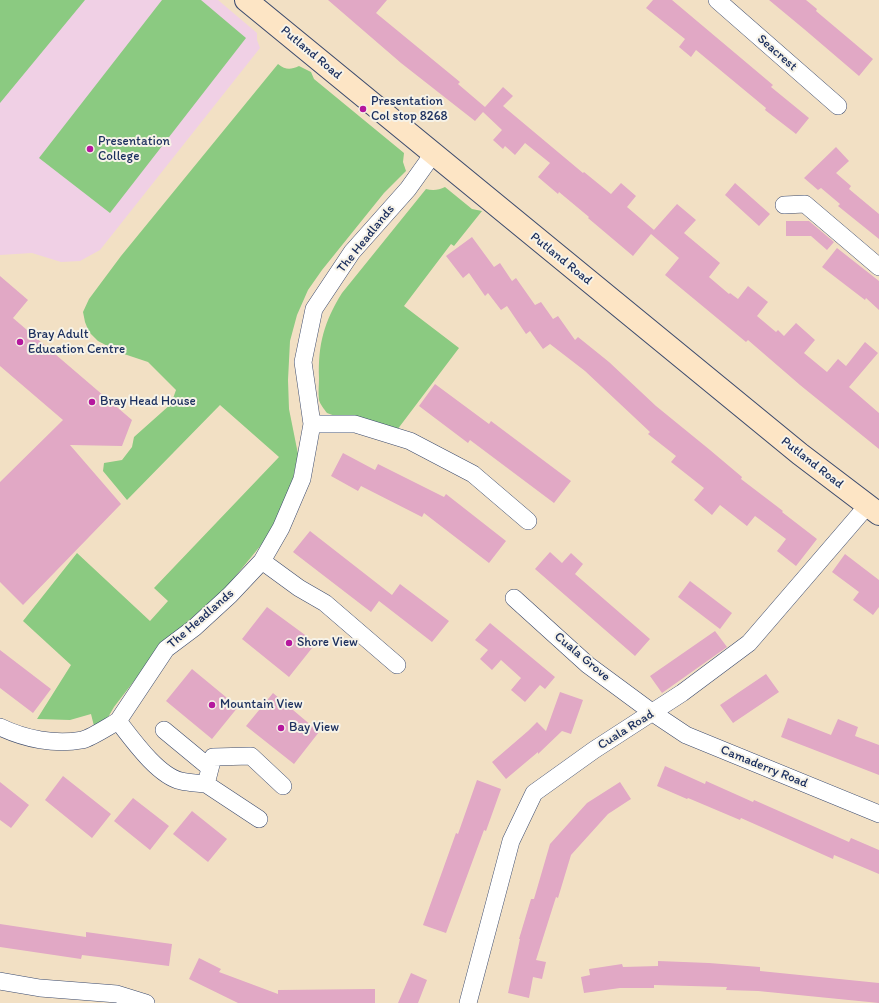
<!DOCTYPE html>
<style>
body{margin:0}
canvas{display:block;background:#f2e0c4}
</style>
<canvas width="879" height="1003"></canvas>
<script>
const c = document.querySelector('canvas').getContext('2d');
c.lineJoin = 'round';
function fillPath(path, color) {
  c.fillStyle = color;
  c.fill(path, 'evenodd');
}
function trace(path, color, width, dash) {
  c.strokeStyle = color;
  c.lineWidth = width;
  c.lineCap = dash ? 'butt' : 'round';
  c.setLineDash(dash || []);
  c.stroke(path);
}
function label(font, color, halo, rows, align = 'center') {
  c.font = font + ' Itim,sans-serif';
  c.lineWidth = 4;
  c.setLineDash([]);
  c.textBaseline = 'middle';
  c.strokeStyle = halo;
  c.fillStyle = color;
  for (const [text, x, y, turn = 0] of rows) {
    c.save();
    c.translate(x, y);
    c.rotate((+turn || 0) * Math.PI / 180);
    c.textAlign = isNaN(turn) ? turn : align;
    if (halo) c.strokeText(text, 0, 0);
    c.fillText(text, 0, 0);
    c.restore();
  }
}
const built = new Path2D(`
 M0,0h218l39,33v7l3,8 -160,202 -20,11 -19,1 -29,-9 -32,2z`);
const green = new Path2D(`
 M0,0h85l-85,103z
 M162,0h39l45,38 -136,175 -71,-55z
 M278,64c8,6 12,6 21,2l12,6 3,7 90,74 -1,9 3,9 -22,22 -62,77 -14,20 -11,25 -7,26 -2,39 1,29 9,45 -7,34 -25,51 -41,50 -61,53 -50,65 -7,12 -13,7 -3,-12 -21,6 -33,-1 34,-54 -48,-44 54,-68 73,68 18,-20 -14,-13 125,-131 -59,-52 -93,95 -24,-29 1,-8 18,-3 10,-13 2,-10 37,-33 5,-14 -28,-28 -27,-9 -23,-12 -9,-9 -4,-10 -2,-10 6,-13 32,-43z
 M445,187l27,22 10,2 -28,35 -3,-2 -47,62 55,42 -62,82 -51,-10 -19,-7c-3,-4 -7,-9 -8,-13 -1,-7 0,-15 0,-22 -1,-34 5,-56 23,-85l84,-104c7,2 13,1 19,-2z`);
const building = new Path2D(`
 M328,0h59l-11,13 84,69 -2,2 27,23 18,-20 10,9 -10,10 80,67 1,-1 27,22 10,-11 15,13 -9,11 27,23 -1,1 24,-27 19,16 -12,13 36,30 -11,14 20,17 1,-1 8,6 10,-13 20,16 -11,14 19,16 2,-2 6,6 12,-13 19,17 -11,13 23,19 11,-13 8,7 19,-24 13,11 -29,34 30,26v36l-79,-64 -52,-45 -2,2 -81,-67 14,-17 -28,-24 -18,22 -45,-38 1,-1 -30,-25 -1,2 -20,-17 12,-14 -25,-20 -10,12 -10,-9 -2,3 -10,-9 9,-10 -19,-18 -8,9 -74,-58z
 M653,0h19l101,85 -2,2 38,31 -13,16 -31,-24 1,-2 -70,-58 -5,7 -12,-10 6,-8 -39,-31z
 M769,0h37l11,9 -1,2 57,48 -14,17 -55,-47z
 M836,147l13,14 -13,12 15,13 -2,3 30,25v25l-41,-33 2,-2 -19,-16 -3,2 -14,-12z
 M735,183l35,31 -11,12 -34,-31z
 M786,221h23l25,21 -7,8 -16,-14h-25z
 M472,237l22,30 6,-4 12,18 4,-3 19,27 6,-3 12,17 5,-3 17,24 3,-3 31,25 47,44 54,44 32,27 -1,2 42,32 -1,1 35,27 -21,27 -19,-15 9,-12 -31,-23 -8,10 -27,-21 -8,10 -18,-15 10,-12 -33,-26 5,-6 -28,-22 2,-2 -65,-61 -35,-27 -7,5 -13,-18 -4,3 -19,-28 -6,4 -13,-17 -3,3 -16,-23 -6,5 -17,-22z
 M837,248l42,33v29l-13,-12 -1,2 -43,-33z
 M0,276l28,24 -15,18 119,102 -10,26 -52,-1 51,59 -98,101 -23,-23v-100l63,-62 -63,-54z
 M435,384l54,40 2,-3 80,60 -17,22 -84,-63 -2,3 -49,-37z
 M343,453l32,17 3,-6 66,33 2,-3 60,47 -17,22 -65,-50 -2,4 -61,-31 -3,5 -27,-15z
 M310,531l82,64 8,-11 49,37 -17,21 -53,-41 -8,11 -78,-60z
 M550,552l12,11 9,-10 12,11 -8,10 75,65 -15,17 -100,-87z
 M845,554l34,26v27l-6,8 -20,-15 6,-8 -27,-20z
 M690,581l42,32 -12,16 -42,-32z
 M267,607l49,36 -27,34 -47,-38z
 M490,623l65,54 -10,12 -5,-4 -15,17 -14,-12 10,-12 -20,-18 -9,10 -12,-11 8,-9 -13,-10z
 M715,631l12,16 -65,46 -12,-17z
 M0,650l51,39 -18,24 -33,-25z
 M192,669l46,38 -26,32 -46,-38z
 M766,674l13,18 -46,31 -13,-18z
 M560,692l23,8 -12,34 -9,-3 -24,23v-2l-32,27 -14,-17 36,-31 9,-9 9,9z
 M273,693l46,39 -25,32 -48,-38z
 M788,718l43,17 7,-16 20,8 -3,9 24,9v30l-98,-38z
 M665,766l40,18 1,-3 47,21 1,-2 95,42 2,-4 28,12v24l-45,-19 -1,4 -92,-41 -1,2 -52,-22 -1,1 -30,-13z
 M63,776l48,38 -19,24 -47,-38z
 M477,780l24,9 -15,42 -2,-1 -38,103 -23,-8 33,-92 2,1z
 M0,782l29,23 -18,23 -11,-8z
 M620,782l11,17 -23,15 -37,41 -13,43 -2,-1 -20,63 10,2 -4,17 -9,-2 -4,21 -21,-5 12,-54h-1l12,-40h3l16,-55 37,-41z
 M133,798l36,28 -19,24 -36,-29z
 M192,811l35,28 -19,23 -35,-28z
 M0,924l86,13v-5l86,12 -3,22 -87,-11 -1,4 -81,-12z
 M199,958l22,11 -2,3 59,22v-4l97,-1v14h-137l-49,-24z
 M658,961l51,2 51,4v4l119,12v20l-121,-12 -32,-1 1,-3 -73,-2v3h-34l-36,5 -3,-16 9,-2 -1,-6 33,-5 1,3 35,-1z
 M411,973l16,7 -9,23h-20z`);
const street = new Path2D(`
 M717,0l121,106
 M784,205l21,-1 74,63
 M312,424h43l55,17 63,33 55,47
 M262,561l37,27 26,15 72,62
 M514,598l74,67 65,48 33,22 193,79
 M0,727c25,12 55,18 82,13 9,-2 27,-14 36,-19
 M164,730l46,38
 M206,784l53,35
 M283,786l-32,-30 -38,1 -7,27c-8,-1 -17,-1 -25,-3 -23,-5 -49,-42 -63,-60l48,-72 28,-21 36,-33 32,-34 19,-33 21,-49 10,-55 -9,-62 11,-53 38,-57 56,-63 25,-35
 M0,981l40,7 77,6 29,9
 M468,1003l43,-162 23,-48 60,-43 88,-57 67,-50 118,-137`);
const secondary = new Path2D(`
 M246,0l554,454 79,60`);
const markers = [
 [363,109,4,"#b5179e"],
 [90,149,4,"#b5179e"],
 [20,342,4,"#b5179e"],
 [92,402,4,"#b5179e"],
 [289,643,4,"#b5179e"],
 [212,705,4,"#b5179e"],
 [281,728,4,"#b5179e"]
];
const streetNames = [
 ["Putland Road",311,53,40],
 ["Seacrest",777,53,41],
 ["The Headlands",366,239,-51],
 ["Putland Road",561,259,39],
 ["Putland Road",812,463,38],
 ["The Headlands",201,619,-41],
 ["Cuala Grove",582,657,40],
 ["Cuala Road",626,730,-32],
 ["Camaderry Road",764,767,22]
];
const poiNames = [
 ["Presentation",371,102],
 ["Col stop 8268",371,117],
 ["Presentation",98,142],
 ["College",98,157],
 ["Bray Adult",28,335],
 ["Education Centre",28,350],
 ["Bray Head House",100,402],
 ["Shore View",297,643],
 ["Mountain View",220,705],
 ["Bay View",289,728]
];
fillPath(built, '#f0d0e5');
fillPath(green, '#8bca81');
fillPath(building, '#e1a8c5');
trace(street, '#3b4a6d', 18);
trace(secondary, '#3b4a6d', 24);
trace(street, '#fff', 17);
trace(secondary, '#fde5c5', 22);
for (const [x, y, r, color] of markers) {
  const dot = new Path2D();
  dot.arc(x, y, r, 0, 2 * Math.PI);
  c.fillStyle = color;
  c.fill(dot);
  trace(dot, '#f7f3e8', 1.5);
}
label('13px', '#1b2f5e', '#f7f3e8', streetNames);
label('13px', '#1b2f5e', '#f7f3e8', poiNames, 'left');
</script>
